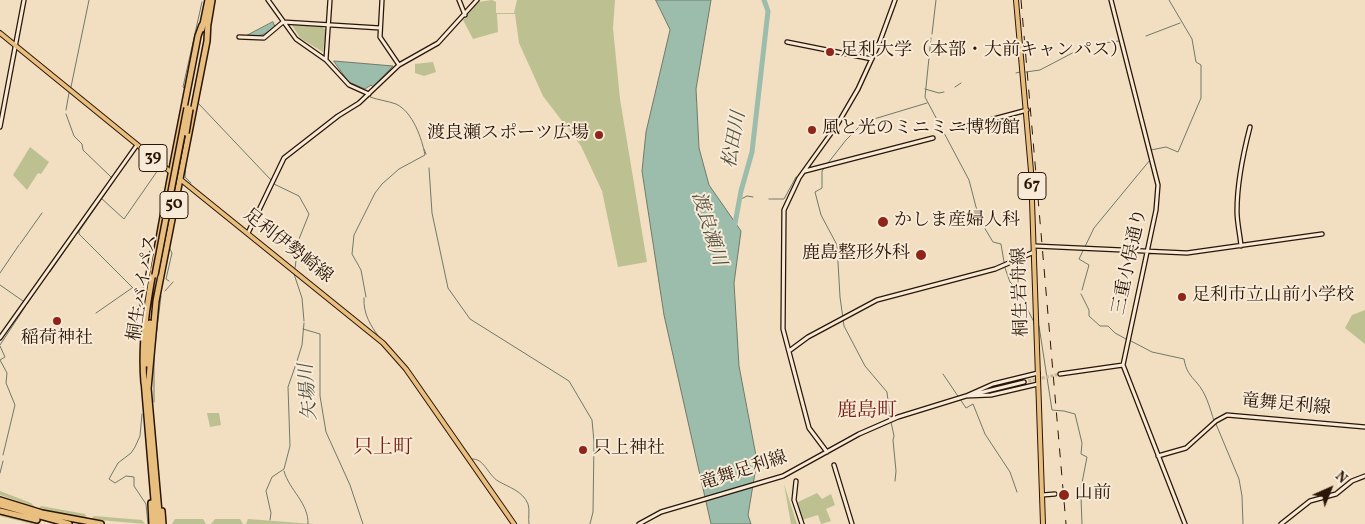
<!DOCTYPE html>
<meta charset="utf-8">
<style>
body{margin:0}
#map{position:relative;width:1365px;height:524px;overflow:hidden;background:#f2dec0;font-family:Vollkorn,serif}
canvas{display:block}
.north{position:absolute;left:1305px;top:464px;width:50px;height:50px;-webkit-text-stroke:4px #f7ead6;paint-order:stroke;rotate:44deg;font-size:14px;font-weight:700;line-height:20px;text-align:center;color:#2a1507}
.north::after{content:'';display:block;margin:auto;width:18px;height:22px;background:#2a1507;clip-path:polygon(50% 0,100% 100%,50% 72%,0 100%)}
</style>
<div id="map">
<canvas width="1365" height="524"></canvas>
<div class="north">N</div>
</div>
<script>
const c = document.querySelector('canvas').getContext('2d');
c.lineJoin = 'round';
function fillPath(path, color) {
  c.fillStyle = color;
  c.fill(path, 'evenodd');
}
function trace(path, color, width, dash) {
  c.strokeStyle = color;
  c.lineWidth = width;
  c.lineCap = dash ? 'butt' : 'round';
  c.setLineDash(dash || []);
  c.stroke(path);
}
function label(font, color, halo, rows, align = 'center') {
  c.font = font + ' Vollkorn,"Noto Serif JP",serif';
  c.lineWidth = 4;
  c.setLineDash([]);
  c.textBaseline = 'middle';
  c.strokeStyle = halo;
  c.fillStyle = color;
  for (const [text, x, y, turn = 0] of rows) {
    c.save();
    c.translate(x, y);
    c.rotate((+turn || 0) * Math.PI / 180);
    c.textAlign = isNaN(turn) ? turn : align;
    if (halo) c.strokeText(text, 0, 0);
    c.fillText(text, 0, 0);
    c.restore();
  }
}
const green = new Path2D(`
 M492,0l4,2v11h18l3,-13h98l-2,28 7,71 27,163 -29,5 -16,-76 -21,-45 -38,-50 -24,-53 -4,-29h-18l1,18 -25,7 -10,-19 15,-18z
 M292,25l30,2 4,3 -3,22 -23,-14z
 M433,62l3,10 -12,4 -9,-3v-9z
 M30,147l19,15 -8,12 -3,-1 -11,17 -14,-15z
 M1365,310v34l-20,-16 7,-13z
 M207,413h12l2,12 -11,2z
 M784,484l13,40h-6z
 M0,491l31,12 4,4 -35,-12z
 M817,493l5,6 9,-5 4,11 -9,4 5,12 -10,3 -3,-9 -16,5 -6,-17z
 M41,506l44,8 2,4 4,1 3,-3 48,4 3,4 -57,-5 -50,-10z
 M0,513l37,9 -5,2 -32,-8z
 M175,519h28l3,5h5l4,-5h25l3,5h-71z
 M248,519l66,5h-68z`);
const water = new Path2D(`
 M656,0h55l-15,89 3,59 10,37 32,46 -7,52 5,83 18,95 -9,54 3,9h-40l-47,-209 -22,-144 4,-39 24,-102z
 M273,22l2,5c-10,8 -16,10 -29,9z
 M334,61l59,5 -20,21 -2,-2 -6,4 -16,-7z`);
const stream = new Path2D(`
 M932,34l4,-34
 M1146,36l34,-13
 M931,38l-6,59 44,83 7,27 8,20 9,15 8,2 4,24 5,14 7,7 17,33
 M1096,44l23,-3
 M1026,72l14,-2 40,-21
 M1016,73l4,-1
 M71,87l18,-87
 M955,87l6,-4
 M184,88l-1,-1 19,-85
 M925,89l14,4 5,-1
 M198,103l73,77
 M66,110l3,-17
 M66,114l8,22 8,8 1,6 28,27
 M424,149l2,5
 M1151,150l15,-3 12,5 23,-54v-33l-5,-3 -4,-23 -23,-39
 M186,163l-1,14 6,6
 M828,163l18,-23 18,-18 63,-19
 M825,167l-3,4v17l-7,4 6,23 16,30 3,52 4,29 21,40 22,26 3,26
 M429,168l3,45 16,75 22,31 99,62 23,39 2,22 -1,70 -3,12
 M274,184l25,12 10,18 -10,25 -4,29
 M101,198l23,21 34,-49
 M769,199h15l12,-22
 M739,200l8,-4 6,1
 M79,231v3l58,58
 M78,233l36,-52
 M20,244l22,-31
 M50,272l25,-36
 M0,273l19,-28
 M294,274l8,24 2,23
 M169,281l-3,-2 6,-26 -3,-6 10,-49
 M0,285l23,16
 M1082,290l7,-25 -10,-6 15,-31 56,-68
 M165,291l8,-9
 M1081,294l8,16v6l11,10h8l7,7 11,6
 M366,297l-5,-27 -9,-16 2,-19 21,-42 7,-9 17,-15 26,-14c-3,-16 -12,-43 -29,-51 -8,-3 -18,-4 -26,-7
 M364,298c-1,16 7,28 15,39
 M139,299l2,3
 M27,304l20,-29
 M96,313l36,-25
 M1039,326l13,84 12,1 11,3 7,29 -1,11 6,3 -6,31
 M303,329l17,5v62l6,36 24,53 13,39
 M1131,341l21,11 32,7c2,12 6,16 13,24 9,10 13,25 17,38
 M0,345l25,-38
 M0,346l5,11 -5,3 7,13 -1,10 9,22 -12,50
 M297,361l5,-16 2,-22
 M943,374l23,34 7,-4 12,30 25,38 7,20
 M154,402v-49l7,-57
 M142,414l-2,22 -5,11 -4,6 -13,10 -9,16 6,4 11,-7 8,1v9l12,18 2,20
 M891,422l3,14 -1,4 3,31 -1,10
 M1216,424l23,55 3,17 1,28
 M450,430l19,25
 M472,459c12,-1 16,16 26,22 10,6 25,10 30,23 2,5 0,15 1,20
 M284,471c5,19 25,32 24,53
 M0,473l3,-12
 M1081,497l1,27
 M270,520l1,-7 -5,-22 6,-14 12,-8 6,-23 -2,-59 8,-23`);
const river = new Path2D(`
 M734,229l7,-38 11,-39 16,-141 -4,-11`);
const secondaryTunnel = new Path2D(`
 M1024,382l36,-8`);
const secondary = new Path2D(`
 M268,0l28,39 30,21 23,25 20,9
 M382,0l-2,37 19,28
 M459,0l6,15
 M1111,0l47,185 -2,25 -33,155 62,159
 M239,37l25,1 19,-16 97,6
 M787,42l85,17
 M326,59l4,-59
 M0,127l24,-127
 M960,128l67,-18
 M805,171l128,-33
 M248,233l36,-75 54,-42 21,-13 40,-38 39,-22 39,-43
 M1035,246l152,7 135,-19
 M1241,246c-1,-12 -4,-23 -4,-35 0,-28 6,-57 13,-84
 M137,334l15,-82 13,1
 M0,338l137,-193
 M789,351l19,-14 69,-37 118,-31 39,-17
 M1060,374l63,-9
 M971,395l53,-13
 M966,396l25,-1 47,-11
 M827,452l-18,-24 -26,-99 1,-119 15,-32 38,-53 21,-36 22,-48 15,-41
 M1158,456l28,-8 30,-27 11,-6 138,12
 M834,465l18,59
 M796,481l-2,19 8,24
 M1042,495l13,-1
 M639,524l22,-12 122,-36 76,-42 39,-17 68,-21 27,-12 45,-11
 M1281,524l29,-23 26,-7 16,-13 13,-5`);
const primary = new Path2D(`
 M1016,0l15,171 12,353
 M0,33l172,140
 M180,179l203,164 23,26 108,155`);
const highway = new Path2D(`
 M208,24l4,-24
 M202,29l6,-29
 M147,364l3,-41
 M144,380l12,144
 M144,383c-4,-49 6,-95 15,-144 12,-68 26,-135 39,-203l4,-11
 M148,388l12,136
 M148,389l8,-88 51,-260 1,-20
 M0,500l42,13 59,11
 M151,503l1,21
 M0,505l69,19
 M0,511l37,9
 M162,511l1,13`);
const rail = new Path2D(`
 M1021,0l45,524`);
const highwayBridge = new Path2D(`
 M186,133l4,-24
 M155,275l32,-167`);
const markers = [
 [830,52,5,"#8f2418"],
 [812,130,5,"#8f2418"],
 [599,135,5,"#8f2418"],
 [883,222,6,"#8f2418"],
 [921,255,6,"#8f2418"],
 [1182,297,5,"#8f2418"],
 [57,321,5,"#8f2418"],
 [583,450,5,"#8f2418"],
 [1064,495,6,"#8f2418"]
];
const shields = [
 [153,158,28],
 [1032,186,28],
 [174,205,28]
];
const shieldNames = [
 ["39",153,158],
 ["67",1032,186],
 ["50",174,205]
];
const poiNames = [
 ["足利大学（本部・大前キャンパス）",840,52],
 ["風と光のミニミニ博物館",822,130],
 ["渡良瀬スポーツ広場",589,135,"right"],
 ["かしま産婦人科",894,222],
 ["鹿島整形外科",910,255,"right"],
 ["足利市立山前小学校",1192,297],
 ["稲荷神社",57,340,"center"],
 ["只上神社",593,450],
 ["山前",1075,495]
];
const streetNames = [
 ["足利伊勢崎線",287,247,38],
 ["三重小俣通り",1131,262,-78],
 ["桐生バイパス",144,288,-81],
 ["桐生岩舟線",1022,292,-92],
 ["竜舞足利線",1286,406,5],
 ["竜舞足利線",744,472,-18]
];
const waterNames = [
 ["松田川",736,140,-80],
 ["渡良瀬川",707,229,73],
 ["矢場川",310,392,-94]
];
const quarterNames = [
 ["鹿島町",867,412],
 ["只上町",383,449]
];
fillPath(green, '#bdc091');
fillPath(water, '#9cbdac');
trace(water, '#6e7a6a', 1);
trace(stream, '#6e7a6a', 1);
trace(river, '#9cbdac', 5);
trace(secondaryTunnel, '#cab69b', 3, [3, 1.5]);
trace(secondary, '#2a1507', 5.5);
trace(primary, '#2a1507', 6);
trace(highway, '#2a1507', 8);
trace(secondary, '#f7ead6', 3);
trace(primary, '#e9bf80', 4);
trace(highway, '#e9bf80', 5);
trace(rail, '#2a1507', 1, [9, 9]);
trace(highwayBridge, '#2a1507', 8, []);
trace(highwayBridge, '#e9bf80', 5);
for (const [x, y, r, color] of markers) {
  const dot = new Path2D();
  dot.arc(x, y, r, 0, 2 * Math.PI);
  c.fillStyle = color;
  c.fill(dot);
  trace(dot, '#f7ead6', 2);
}
for (const [x, y, w] of shields) {
  const box = new Path2D();
  box.roundRect(x - w / 2, y - 13.5, w, 27, 4);
  c.fillStyle = '#f7ead6';
  c.fill(box);
  trace(box, '#2a1507', 1);
}
label('bold 16px', '#2a1507', null, shieldNames);
label('18px', '#2a1507', '#f7ead6', poiNames, 'left');
label('18px', '#2a1507', '#f7ead6', streetNames);
label('italic 19px', '#525041', '#f7ead6', waterNames);
label('20px', '#7a1f14', '#f7ead6', quarterNames);
</script>
